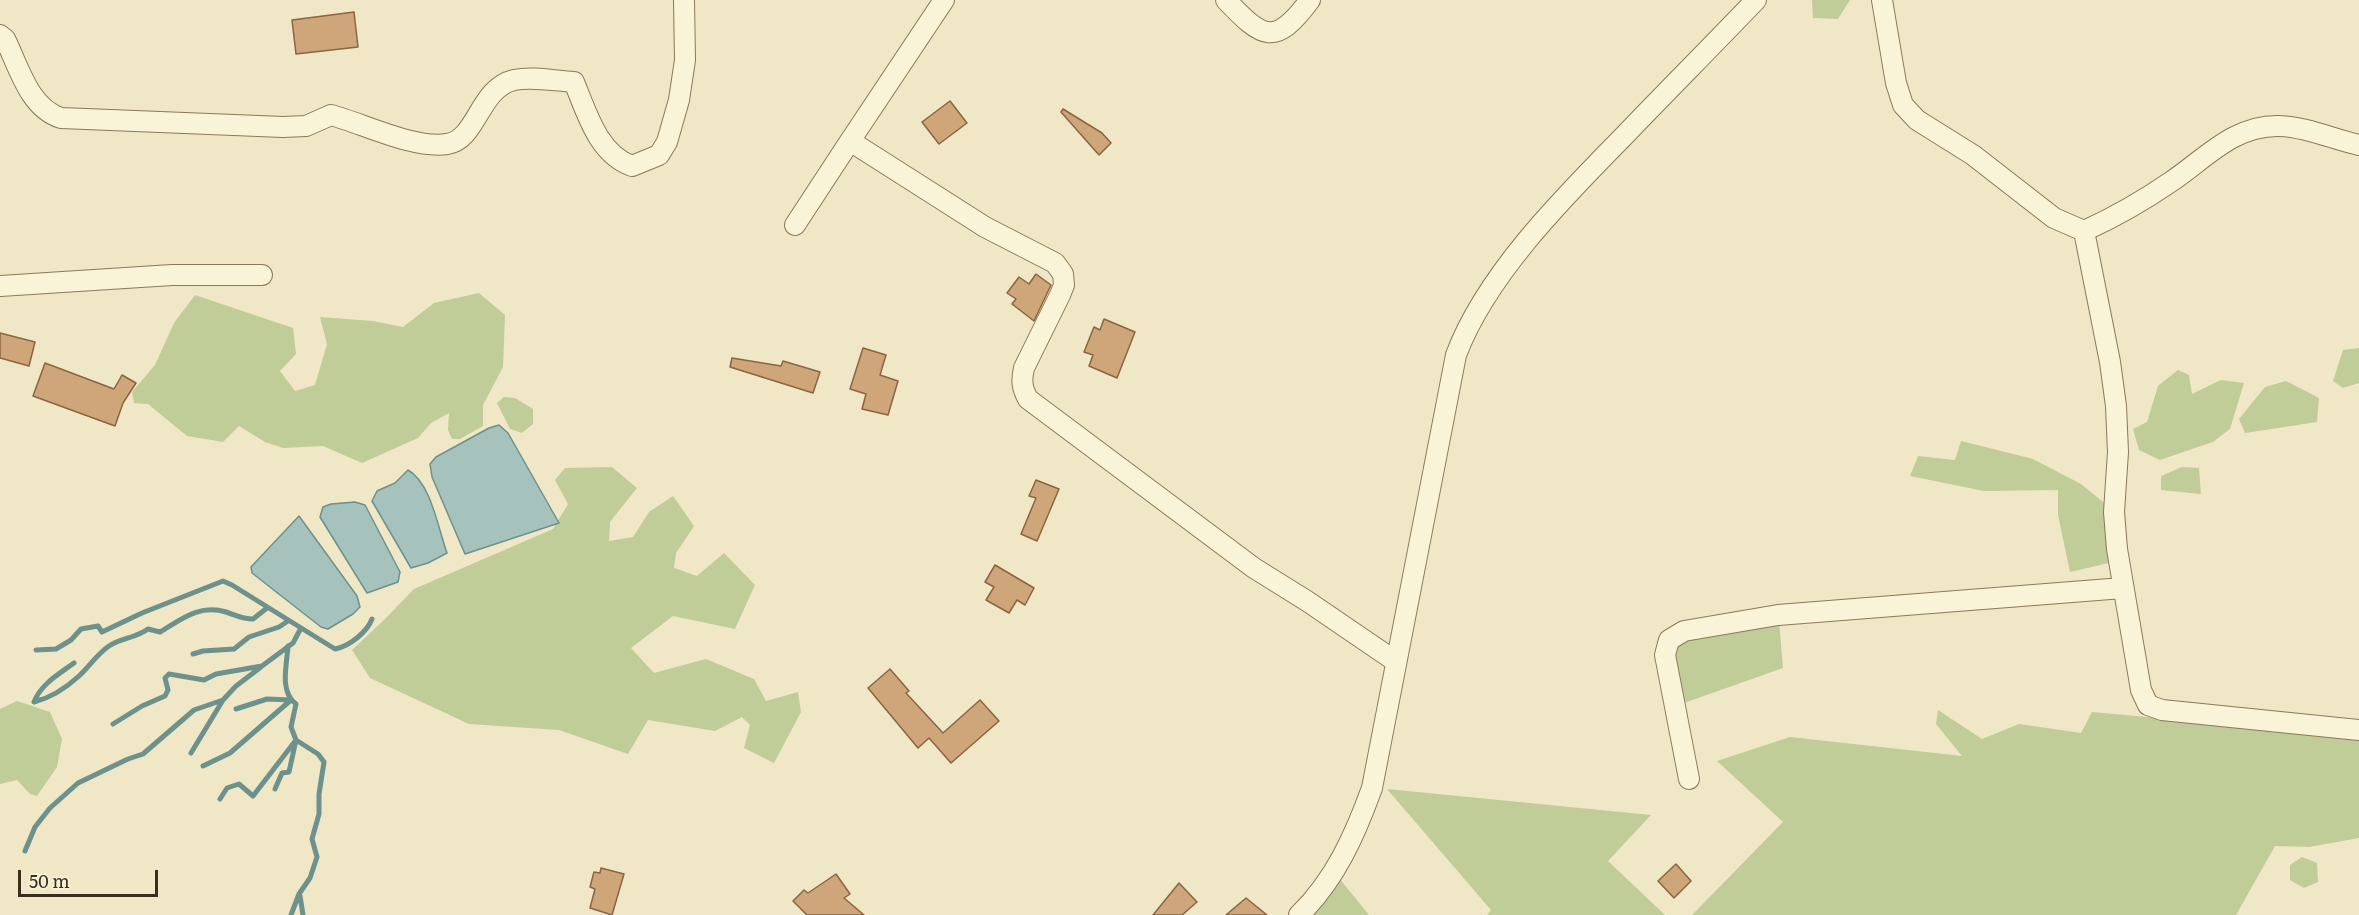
<!DOCTYPE html>
<style>
body{margin:0}
#map{position:relative;width:2359px;height:915px;overflow:hidden;background:#efe7c5;font-family:Literata,serif}
canvas{display:block}
.scale{position:absolute;left:18px;top:870px;width:140px;height:27px;box-sizing:border-box;border:3px solid #3a2f1f;border-top:0;padding-left:8px;font-size:18px;line-height:21px;white-space:nowrap;color:#3a2f1f;-webkit-text-stroke:4px #f6f0d4;paint-order:stroke}
</style>
<div id="map">
<canvas width="2359" height="915"></canvas>
<div class="scale">50 m</div>
</div>
<script>
const c = document.querySelector('canvas').getContext('2d');
c.lineJoin = 'round';
function fillPath(path, color) {
  c.fillStyle = color;
  c.fill(path, 'evenodd');
}
function trace(path, color, width, dash) {
  c.strokeStyle = color;
  c.lineWidth = width;
  c.lineCap = dash ? 'butt' : 'round';
  c.setLineDash(dash || []);
  c.stroke(path);
}
const green = new Path2D(`
 M1812,0h38l-12,19 -25,-1z
 M479,293l26,22 -2,52 -20,38v21l-23,13h-8l-4,-9 1,-17 -18,10 -13,15 -56,25 -39,-17 -40,2 -18,-6 -26,-16 -16,16 -36,-6 -39,-32 -14,-1 -2,-11 23,-27 19,-42 21,-28 98,33 3,26 -16,17 15,20 20,-6 12,-41 -7,-27 53,4 30,6 31,-24z
 M2359,348v35l-16,5 -10,-7 10,-31z
 M2178,370l11,5 3,19 29,-14 23,3 -14,46 -17,13 -53,18 -21,-10 -6,-21 14,-7 11,-36z
 M2286,381l33,17 -2,24 -72,11 -6,-14 26,-32z
 M504,397l11,1 18,11v15l-11,9 -12,-4 -13,-26z
 M1961,441l72,18 48,25 27,22 -2,28 3,29 -39,9 -12,-57v-25l-74,1 -74,-15 8,-20 37,4z
 M612,467l25,21 -27,34 -1,19 24,-4 16,-25 24,-16 21,30 -18,27 -2,15 23,8 27,-23 31,32 -20,44 -62,-13 -42,32 23,25 52,-14 48,20 12,22 32,-9 3,20 -27,51 -30,-15 6,-23 -8,-8 -27,14 -67,-11 -20,34 -69,-24 -90,-6 -99,-46 -18,-28 33,-31 29,-30 139,-60 15,-25 -13,-24 10,-12z
 M2182,467l17,1 2,26 -40,-4v-14z
 M1779,621l4,47 -102,36 -8,-62z
 M17,701l33,11 12,27 -5,28 -20,29 -7,-2 -13,-14 -17,4v-75z
 M1938,710l44,29 37,-15 62,9 11,-21 267,24v102l-50,9 -34,-1 -39,69h-544l91,-93 -66,-61 73,-24 172,19 -26,-32z
 M1387,789l264,26 -43,46 57,54h-178l4,-5z
 M2302,857l15,6 1,19 -14,6 -14,-8v-15z
 M1339,878l30,37h-61z`);
const water = new Path2D(`
 M499,425l9,8 51,90 -94,31 -33,-77 -2,-13 6,-7 53,-29z
 M408,470c23,13 30,58 39,83l-19,10 -17,5 -39,-67 5,-10 18,-8z
 M355,502l10,3 35,67 -2,10 -31,11 -47,-76 3,-10 8,-3z
 M299,516l58,80 3,11 -7,7 -25,15 -7,-2 -69,-54 -1,-6z`);
const stream = new Path2D(`
 M36,650l20,-1 15,-9 10,-11 17,-3 4,6 40,-19 81,-32 9,4 103,64c15,-3 32,-17 37,-30
 M193,654l10,-3 31,-2 15,-12 30,-10 9,-6
 M74,663c-15,11 -33,21 -40,39 16,-4 33,-15 45,-26 11,-10 17,-21 30,-30 12,-8 27,-8 39,-17l12,3c22,-13 39,-28 66,-20 10,3 16,7 27,7l14,-11
 M236,709l31,-10 24,1
 M113,724l29,-18 23,-10 3,-6 -3,-12 4,-4 35,6 12,-6 46,-8 31,-23 8,-15
 M191,753l32,-53 13,-14 25,-19
 M203,766l27,-13 61,-53
 M275,789l7,-16 7,-1 7,-32 -5,-13 5,-23c-17,-12 -9,-40 -8,-58
 M220,799l7,-11 12,-4 14,12 43,-56 22,14 6,8 -5,32v20l-7,25 5,18 -7,21 -11,16 -8,21
 M25,851l10,-24 15,-19 28,-25 50,-24 15,-5 51,-44 29,-10
 M300,896l3,19`);
const building = new Path2D(`
 M354,12l4,35 -62,7 -4,-34z
 M950,101l17,22 -28,21 -17,-22z
 M1063,109l39,24 9,10 -12,12 -38,-43z
 M1036,274l15,11 -17,36 -22,-17 4,-5 -9,-6 12,-16 10,7z
 M1104,319l31,13 -18,46 -28,-12 4,-11 -9,-3 10,-25 6,3z
 M0,333l35,9 -6,24 -29,-8z
 M863,348l23,7 -6,20 18,6 -10,34 -26,-6 4,-15 -16,-5z
 M732,358l49,8 2,-5 37,11 -7,21 -83,-26z
 M45,363l69,26 8,-14 14,8 -13,20 -8,23 -82,-30z
 M1036,480l23,9 -22,52 -16,-7 15,-36 -7,-2z
 M995,565l39,23 -9,17 -8,-5 -8,13 -23,-13 8,-13 -9,-5z
 M890,669l19,22 -3,2 37,40 37,-33 19,21 -48,42 -22,-25 -11,10 -50,-60z
 M1676,864l15,17 -17,17 -16,-17z
 M601,868l23,6 -12,41 -22,-7 5,-19 -5,-2 4,-15 6,1z
 M836,874l14,20 -6,4 20,17h-57l-14,-14 11,-11 4,3z
 M1179,883l18,19 -15,13h-29z
 M1246,898l21,17h-41z`);
const minor = new Path2D(`
 M944,0l-94,141 135,86 70,36 8,11 1,11 -4,10 -36,73c-3,13 -2,20 4,31l226,169 53,33 88,60
 M1226,0c37,39 49,47 84,0
 M1882,0l14,83 7,22 14,15 56,35 81,63 30,13 26,131 6,44 2,46 -4,60 3,37 24,141 7,15 14,5 197,20
 M0,35l5,4c14,28 24,69 56,79l222,9 23,-1 25,-11c33,9 83,34 116,29 30,-4 32,-56 67,-64 19,-4 41,1 60,2 13,31 24,72 58,84l27,-11 8,-13 12,-42 6,-40 -1,-60
 M795,225l55,-84
 M2084,231c31,-14 59,-30 88,-50 34,-23 62,-56 107,-55 28,1 53,13 80,19
 M0,286l172,-11h90
 M1689,779l-24,-124 4,-15 15,-9 94,-16 345,-27
 M1299,915c36,-35 56,-80 73,-127l84,-433c30,-80 107,-157 167,-218 44,-46 89,-91 133,-137`);
fillPath(green, '#c1cd98');
fillPath(water, '#a6c2bd');
trace(water, '#6d918c', 1.5);
trace(stream, '#6d918c', 5);
fillPath(building, '#cea67a');
trace(building, '#8a6540', 1.5);
trace(minor, '#8a795a', 22);
trace(minor, '#f9f3d8', 20);
</script>
